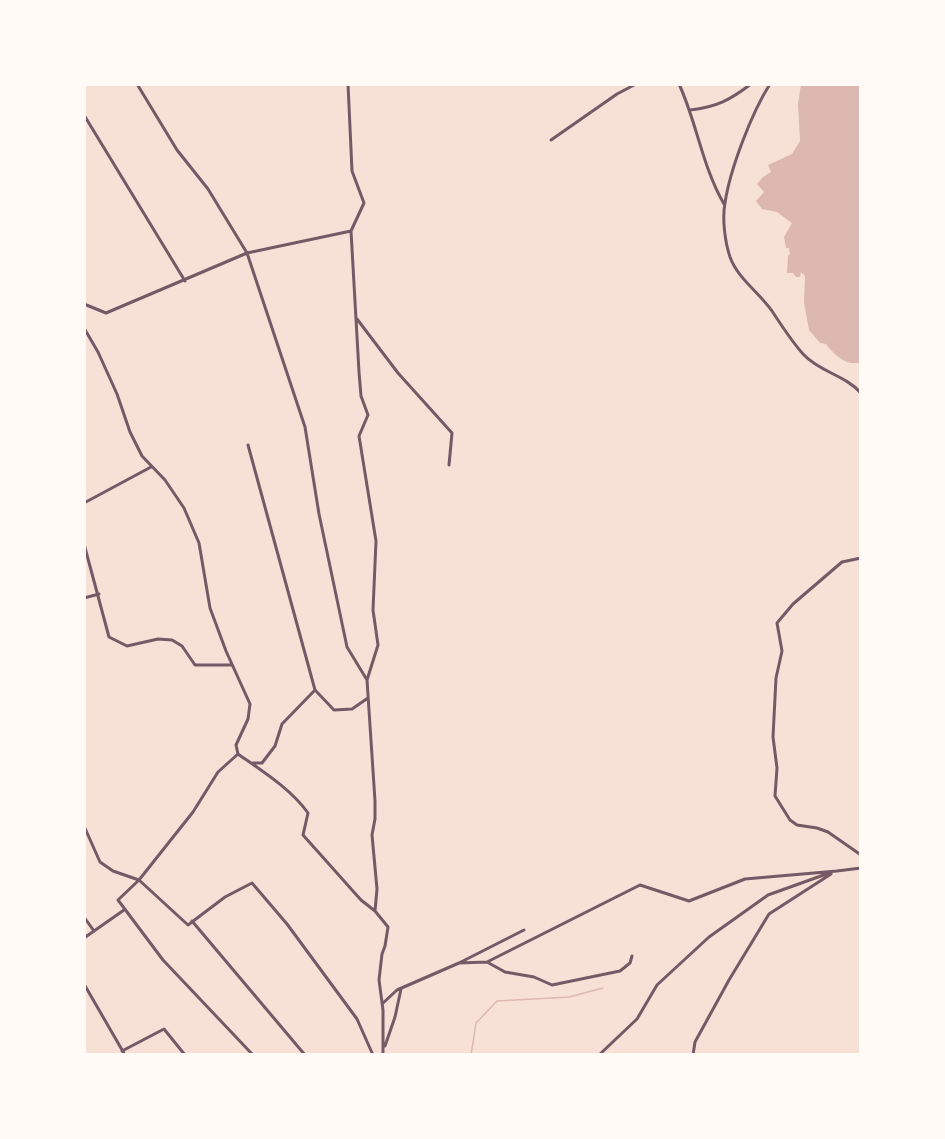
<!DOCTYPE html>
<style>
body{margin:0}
#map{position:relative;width:945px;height:1139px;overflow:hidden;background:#f7e1d7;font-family:Manrope,sans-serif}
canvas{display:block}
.frame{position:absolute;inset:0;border:86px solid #fffaf5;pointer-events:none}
</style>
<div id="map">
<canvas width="945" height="1139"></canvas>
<div class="frame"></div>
</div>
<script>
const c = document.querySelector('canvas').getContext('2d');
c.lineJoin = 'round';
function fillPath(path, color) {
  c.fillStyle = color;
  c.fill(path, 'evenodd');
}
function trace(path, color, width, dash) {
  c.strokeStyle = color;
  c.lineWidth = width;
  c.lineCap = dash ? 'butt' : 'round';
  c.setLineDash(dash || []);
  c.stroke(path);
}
const water = new Path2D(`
 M801,84h60v279c-3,0 -7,0 -10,0 -9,-1 -20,-12 -25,-19l-6,-1 -11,-13 -5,-27 1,-27 -4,-4 -1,5h-4l-3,-4h-6l1,-17 2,-2 -1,-6h-3l-2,-11 8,-14 -15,-11 -15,-3 -6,-8 8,-9 -7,-8 6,-7 8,-5 -3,-7 24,-11 8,-13 -2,-37z`);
const stream = new Path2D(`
 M471,1055l5,-32 21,-22 72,-4 34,-9`);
const minor = new Path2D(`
 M137,84l40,66 31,39 39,64 58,174 14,87 28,133 20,33
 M348,84l4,87 12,32 -13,28 8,141 2,24 7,19 -9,21 17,105 -3,69 5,35 -11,35 8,121v18l-3,16 5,54 -2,22 13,16 -3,19 -3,8 -3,26 4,30v45
 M679,84c18,39 23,82 45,120
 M770,84c-18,28 -40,85 -45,119 -3,16 0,39 5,54 8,22 29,35 42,54 10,15 20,31 32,44 16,17 41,20 57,38
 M690,110c27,-3 40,-10 61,-26
 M84,115l101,166
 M551,140l66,-46 19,-10
 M84,304l22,9 141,-60 104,-22
 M357,319l41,54 54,60 -3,32
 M84,328l14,24 19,42 13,38 12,24 23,24 19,28 15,35 11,65 16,43 24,53 -2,15 -12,26 2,9
 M248,445l67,245 19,20 18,-1 16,-11
 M84,503l67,-36
 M84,544l25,93 18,9 31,-7 14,1 10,6 13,19h37
 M861,558l-19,4 -49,42 -16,19 5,28 -6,27 -3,59 4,31 -2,28 15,24 7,5 20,3 11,4 33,23
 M84,598l15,-4
 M238,754l-20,18 -25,40 -54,68 -21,20 45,60 90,95
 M238,754c24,17 53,35 70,59l-5,22 58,65 14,11
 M253,763h9l13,-17 7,-22 33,-34
 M84,826l16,36 13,9 26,9 49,45 37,-28 27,-14 35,41 70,95 16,36
 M837,871l24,-3
 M84,917l10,14
 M192,921l113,134
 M84,938l40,-28
 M487,962l18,10 29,5 18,8 68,-14 10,-8 2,-7
 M459,963l28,-1 153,-77 49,16 56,-22 92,-8
 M84,984l41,71
 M382,1004l15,-14 62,-27 65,-33
 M385,1046l10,-29 6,-28
 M122,1051l42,-22 21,26
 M599,1055l38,-36 20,-34 52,-48 59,-42 64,-23
 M693,1055l2,-13 34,-62 40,-66 62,-40`);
fillPath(water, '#dcb8b0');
trace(stream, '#dcb8b0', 1.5);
trace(minor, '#755966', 3);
</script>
